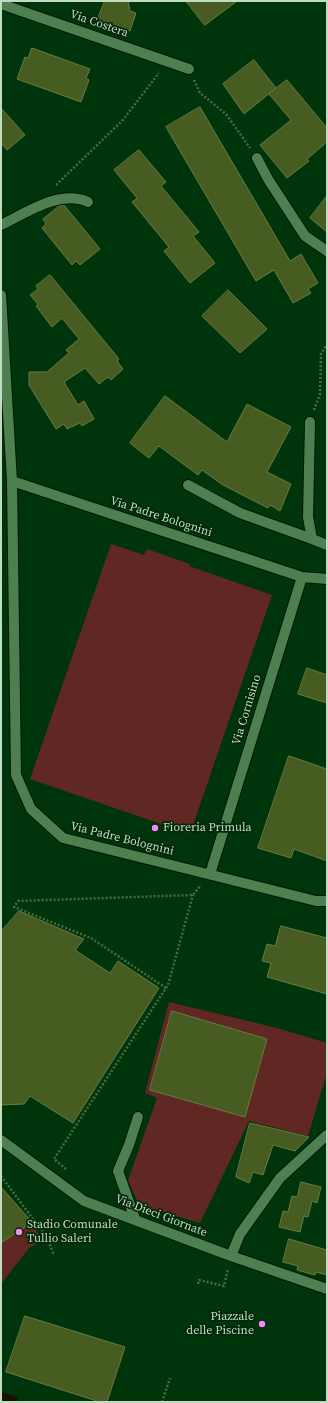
<!DOCTYPE html>
<style>
body{margin:0}
#map{position:relative;width:328px;height:1403px;overflow:hidden;background:#00340a;font-family:"Source Serif 4",serif}
canvas{display:block}
.frame{position:absolute;inset:0;border:2px solid #c2dcc3;pointer-events:none}
</style>
<div id="map">
<canvas width="328" height="1403"></canvas>
<div class="frame"></div>
</div>
<script>
const c = document.querySelector('canvas').getContext('2d');
c.lineJoin = 'round';
function fillPath(path, color) {
  c.fillStyle = color;
  c.fill(path, 'evenodd');
}
function trace(path, color, width, dash) {
  c.strokeStyle = color;
  c.lineWidth = width;
  c.lineCap = dash ? 'butt' : 'round';
  c.setLineDash(dash || []);
  c.stroke(path);
}
function label(font, color, halo, rows, align = 'center') {
  c.font = font + ' "Source Serif 4",serif';
  c.lineWidth = 3.5;
  c.setLineDash([]);
  c.textBaseline = 'middle';
  c.strokeStyle = halo;
  c.fillStyle = color;
  for (const [text, x, y, turn = 0] of rows) {
    c.save();
    c.translate(x, y);
    c.rotate((+turn || 0) * Math.PI / 180);
    c.textAlign = isNaN(turn) ? turn : align;
    if (halo) c.strokeText(text, 0, 0);
    c.fillText(text, 0, 0);
    c.restore();
  }
}
const green = new Path2D(`
 M111,544l33,11 3,-6 43,15 -1,2 83,29 -82,239 -160,-55z
 M169,1002l108,26 50,15v30l-19,63 -59,-15 -49,102 -61,-18 -11,-25 29,-82 -12,-5z
 M1,1187l31,35 10,19 -13,7 -28,36z`);
const water = new Path2D(`
 M1,1392l17,5 -2,5h-15z`);
const building = new Path2D(`
 M105,1h23l2,10 6,2 -6,18 -33,-10z
 M186,1h51l-32,24z
 M32,48l58,21 -4,9 3,2 -8,22 -64,-23 8,-22 3,1z
 M254,60l22,28 -32,26 -21,-30z
 M287,80l40,48v14l-20,17 2,2 -22,17 -27,-33 31,-25 -22,-26z
 M200,107l90,154 11,-7 17,29 -10,6 3,4 -18,10 -19,-33 -18,11 -90,-154z
 M1,108l24,27 -18,15 -6,-7z
 M139,150l27,32 -5,4 38,46 -6,4 22,27 -25,20 -26,-32 5,-4 -37,-45 5,-4 -23,-28z
 M327,196v36l-17,-14z
 M64,205l36,44 -20,16 -4,-4 -4,4 -30,-37 4,-4 -3,-5 16,-13z
 M50,275l69,84 -2,2 6,8 -12,11 -3,-3 -9,7 -14,-16 -21,14 14,23 6,-4 10,18 -12,7 -2,-3 -13,6 -3,-5 -8,5 -27,-44v-13h18l22,-19 -3,-3 13,-11 -17,-21 -10,9 -16,-21 2,-2 -8,-9 8,-6 -2,-3z
 M228,290l39,39 -27,24 -38,-37z
 M165,396l62,46 20,-38 44,23 -24,45 24,12 -11,27 -10,-6 -2,3 -45,-23 -21,-15 -4,5 -39,-29 -10,12 -19,-15z
 M307,668l20,7v28l-29,-9z
 M289,756l38,13v92l-33,-12 -3,9 -33,-10z
 M19,911l65,28 -9,11 35,23 8,-12 41,27 -86,135 -43,-27 -6,8 -23,1v-173z
 M281,926l46,12v56l-60,-17 4,-14 -9,-2 5,-17 8,2z
 M172,1011l95,28 -22,78 -95,-27z
 M250,1123l59,14 -14,14 -22,-6 -10,30 -10,-3 -4,11 -13,-6z
 M301,1182l20,5 -4,16 -5,-2 -4,16 -4,-1 -4,16 -21,-5 4,-16 5,1 4,-16 5,1z
 M1,1187l31,35 -31,21z
 M289,1239l38,11v25l-11,-3 -1,3 -18,-5 1,-4 -15,-4z
 M25,1316l100,31 -18,55h-7l-94,-30z`);
const path = new Path2D(`
 M194,80l6,13 26,21 24,34
 M56,185l66,-64 37,-48
 M314,410l6,-16 1,-40 6,-10
 M166,988l-75,-50 -77,-31 4,-6 175,-6 8,-10
 M66,1169l-12,-10 114,-174 25,-90
 M1,1176l46,62 7,17
 M198,1284l1,-4 25,6 4,-17
 M162,1402l8,-24`);
const minor = new Path2D(`
 M1,4l188,65
 M257,158l11,21 37,57 22,15
 M1,225c25,-12 59,-36 87,-23
 M1,295l11,186 4,294 15,34 32,29 253,63h11
 M310,422l-2,95 4,22 15,6
 M12,481l290,96
 M188,485l52,28 72,26
 M210,874l92,-297 25,2
 M1,1140l83,61 147,55 96,33
 M135,1219l-17,-48 11,-26 9,-28
 M231,1256l9,-22 40,-56 47,-43`);
const markers = [
 [155,828,4,"#f18af3"],
 [19,1232,4,"#f18af3"],
 [262,1324,4,"#f18af3"]
];
const streetNames = [
 ["Via Costera",99,24,19],
 ["Via Padre Bolognini",161,517,18],
 ["Via Cornisino",247,710,-73],
 ["Via Padre Bolognini",122,839,14],
 ["Via Dieci Giornate",161,1216,21]
];
const poiNames = [
 ["Fioreria Primula",163,828],
 ["Stadio Comunale",27,1225],
 ["Tullio Saleri",27,1239],
 ["Piazzale",254,1317,"right"],
 ["delle Piscine",254,1331,"right"]
];
fillPath(green, '#612823');
fillPath(water, '#181205');
fillPath(building, '#475c21');
trace(building, '#667c41', 1);
trace(minor, '#011804', 12);
trace(path, '#436e49', 2.5, [2, 2]);
trace(minor, '#4d7f51', 10);
for (const [x, y, r, color] of markers) {
  const dot = new Path2D();
  dot.arc(x, y, r, 0, 2 * Math.PI);
  c.fillStyle = color;
  c.fill(dot);
  trace(dot, '#012808', 1.5);
}
label('12px', '#c2dcc3', '#012808', streetNames);
label('12px', '#c2dcc3', '#012808', poiNames, 'left');
</script>
